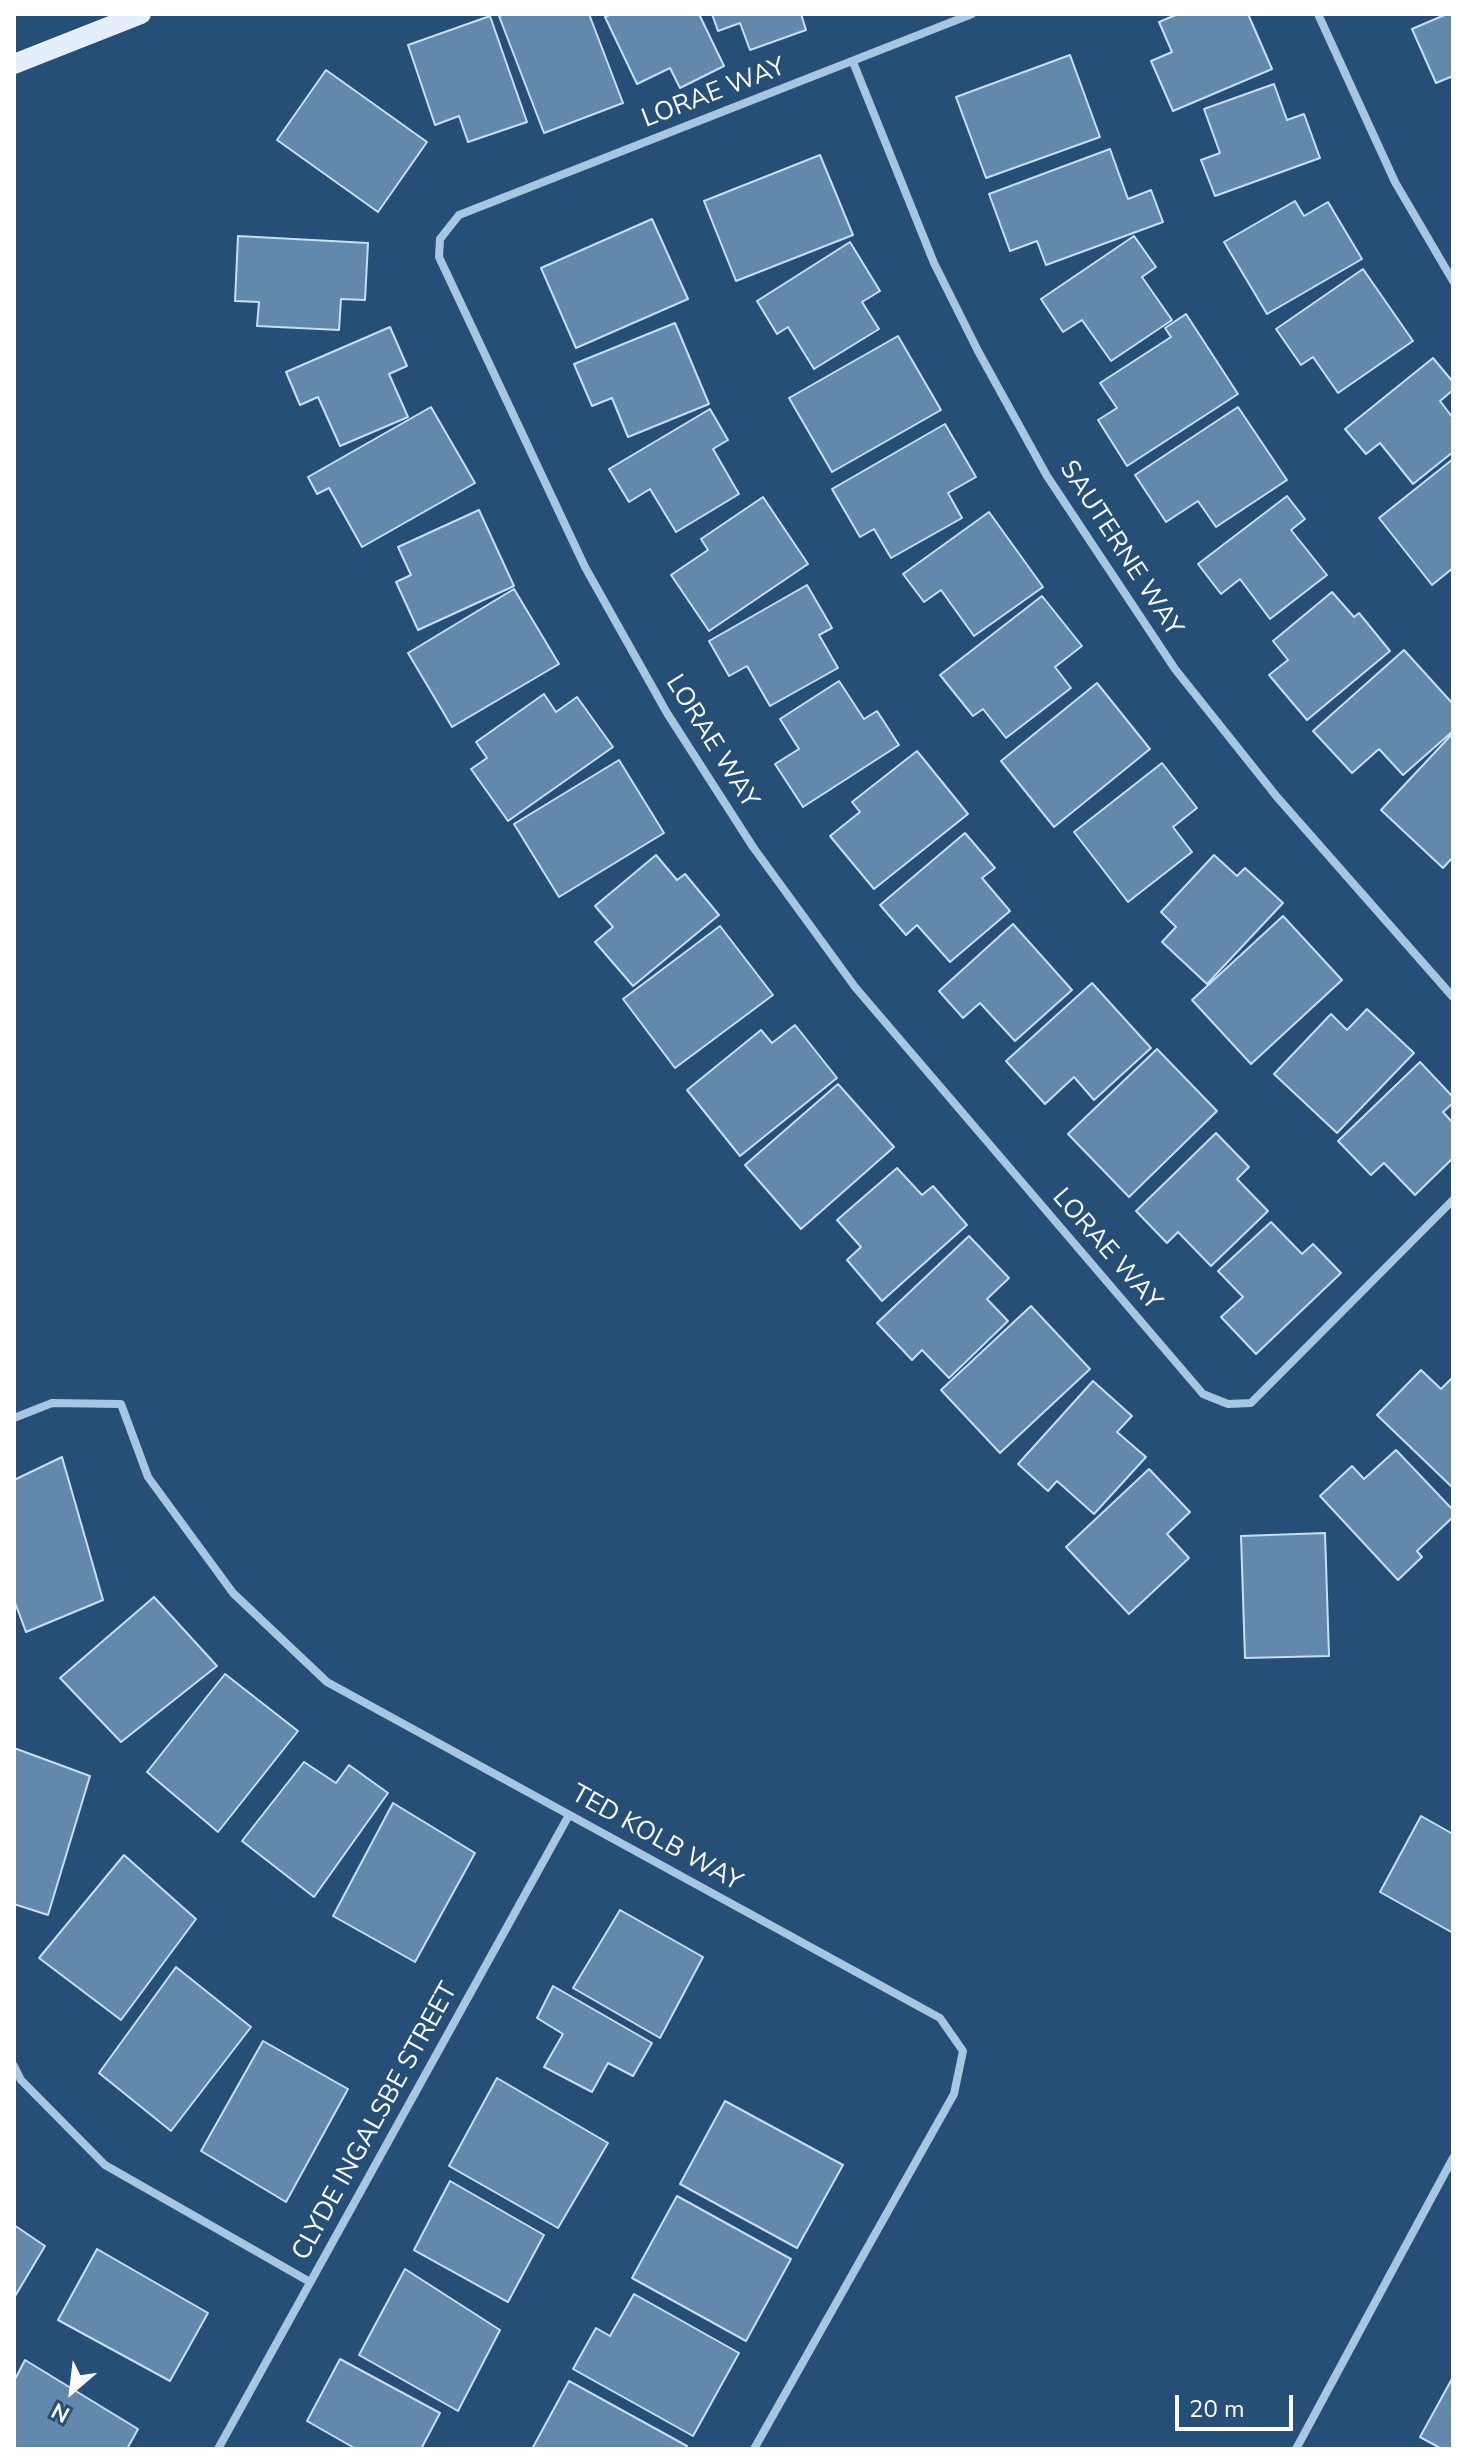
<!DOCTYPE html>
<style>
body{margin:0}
#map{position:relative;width:1467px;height:2463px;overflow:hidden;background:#254f76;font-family:"Nunito Sans",sans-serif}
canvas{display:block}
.frame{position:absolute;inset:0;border:16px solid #fff;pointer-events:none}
.north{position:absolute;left:32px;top:2351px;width:80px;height:80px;-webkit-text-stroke:6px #254f76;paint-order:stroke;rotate:208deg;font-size:22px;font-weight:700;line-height:32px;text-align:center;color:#fff}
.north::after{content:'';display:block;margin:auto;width:28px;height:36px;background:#fff;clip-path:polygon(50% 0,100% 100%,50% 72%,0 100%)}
.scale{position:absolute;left:1175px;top:2395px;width:118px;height:36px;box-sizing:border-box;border:4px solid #fff;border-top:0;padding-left:10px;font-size:24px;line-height:28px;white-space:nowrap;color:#fff;-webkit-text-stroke:6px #254f76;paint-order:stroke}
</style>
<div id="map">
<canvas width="1467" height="2463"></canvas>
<div class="frame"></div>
<div class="north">N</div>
<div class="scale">20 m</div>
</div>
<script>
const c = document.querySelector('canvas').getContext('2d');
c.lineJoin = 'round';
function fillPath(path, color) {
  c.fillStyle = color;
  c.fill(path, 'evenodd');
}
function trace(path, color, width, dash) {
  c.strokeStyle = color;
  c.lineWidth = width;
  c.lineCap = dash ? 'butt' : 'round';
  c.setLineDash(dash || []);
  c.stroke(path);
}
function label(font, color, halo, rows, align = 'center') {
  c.font = font + ' "Nunito Sans",sans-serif';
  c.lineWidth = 6;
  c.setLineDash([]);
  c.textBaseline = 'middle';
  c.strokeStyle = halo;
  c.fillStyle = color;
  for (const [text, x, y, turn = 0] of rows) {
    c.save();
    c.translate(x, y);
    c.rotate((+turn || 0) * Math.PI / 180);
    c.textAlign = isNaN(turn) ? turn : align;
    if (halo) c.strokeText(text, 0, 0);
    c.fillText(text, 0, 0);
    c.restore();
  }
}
const building = new Path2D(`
 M505,14h84l34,89 -79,30 -45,-117z
 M611,14h88l25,52 -44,22 -10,-20 -33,16 -32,-67z
 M712,14h89l5,16 -56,20 -10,-27 -22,8z
 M1178,14h70l24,55 -99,42 -22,-50 21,-9 -13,-30z
 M1447,14h6v62l-17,7 -24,-54z
 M490,16l37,106 -59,20 -9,-26 -24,9 -27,-80z
 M1070,55l30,82 -114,41 -30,-81z
 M326,70l101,72 -49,70 -101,-72z
 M1274,84l13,36 17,-6 16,44 -105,38 -14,-36 19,-7 -16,-44z
 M1110,149l18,50 23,-9 12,32 -117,43 -9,-24 -27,10 -21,-57z
 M820,155l33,80 -117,46 -32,-80z
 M1295,201l9,15 24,-14 34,57 -95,55 -43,-72z
 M652,219l36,80 -112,49 -35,-80z
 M238,236l130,7 -3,57 -24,-1 -2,31 -82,-4 2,-24 -24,-1z
 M1134,236l22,31 -14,10 30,43 -61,41 -29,-41 -19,12 -22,-33z
 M850,242l30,49 -18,11 17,27 -65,40 -26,-42 -11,7 -20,-33z
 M1363,269l50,72 -75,52 -25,-36 -12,8 -25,-36z
 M1186,314l52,80 -111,72 -29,-46 19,-12 -17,-25 71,-46 -6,-9z
 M675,323l34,81 -81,33 -16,-39 -20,8 -18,-42z
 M390,327l17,39 -18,8 19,43 -68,29 -22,-49 -18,8 -14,-33z
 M898,336l43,74 -109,62 -43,-74z
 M1433,358l20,24v8l-13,11 13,17v34l-40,32 -33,-41 -14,11 -21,-25z
 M431,407l44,76 -113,64 -33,-59 -12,6 -9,-17z
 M1238,407l49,73 -71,47 -18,-26 -32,21 -31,-47z
 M710,409l18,31 -15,9 26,45 -63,38 -26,-43 -21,13 -20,-33z
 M945,424l31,53 -28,16 14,25 -71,40 -17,-29 -14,8 -28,-48z
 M1453,459v109l-21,17 -53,-67z
 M1287,496l18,23 -14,11 36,45 -57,44 -30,-40 -19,15 -23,-30z
 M763,497l45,67 -99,67 -38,-56 37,-25 -7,-11z
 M479,510l35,76 -96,44 -22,-48 15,-7 -13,-28z
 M989,512l54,75 -69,49 -33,-46 -17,12 -21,-28z
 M807,585l25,43 -13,7 19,33 -68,38 -23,-40 -18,10 -20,-35z
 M514,589l45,75 -107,63 -44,-74z
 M1332,592l22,25 5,-4 31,38 -83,69 -38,-45 19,-15 -15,-19z
 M1042,596l40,50 -27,21 16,21 -65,50 -23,-29 -10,7 -33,-41z
 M1404,650l49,54v27l-50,44 -24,-26 -27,24 -39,-42z
 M839,681l25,38 13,-8 22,34 -96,62 -28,-43 24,-15 -19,-30z
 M1097,683l53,66 -96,78 -53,-66z
 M544,694l12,18 21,-15 36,50 -105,74 -37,-52 16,-11 -11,-16z
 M1453,733v124l-10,11 -62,-58z
 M917,751l51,63 -94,75 -44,-53 30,-24 -8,-10z
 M619,760l45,73 -105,64 -45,-73z
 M1162,763l35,45 -24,19 19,25 -64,50 -54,-70z
 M965,833l30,35 -13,10 28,33 -60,51 -33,-37 -11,10 -26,-30z
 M656,855l21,25 8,-6 34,41 -86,71 -38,-44 18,-15 -18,-21z
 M1214,855l23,21 8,-8 38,35 -76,81 -45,-42 14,-15 -15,-15z
 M1283,916l59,64 -91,84 -59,-64z
 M1013,924l59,66 -57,51 -35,-38 -17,15 -24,-27z
 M720,926l53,69 -98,73 -52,-69z
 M1092,983l59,65 -57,52 -20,-23 -29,27 -39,-43z
 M1367,1009l47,44 -77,80 -63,-59 57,-60 16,16z
 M795,1025l42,53 -97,78 -53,-66 74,-60 11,13z
 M1157,1049l60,62 -88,86 -61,-63z
 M1420,1062l33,35v6l-10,9 10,11v35l-38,37 -31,-32 -13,12 -33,-34z
 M838,1084l56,63 -93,82 -56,-64z
 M1216,1133l33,34 -12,12 31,32 -57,55 -33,-34 -11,11 -31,-32z
 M897,1168l25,27 11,-9 34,39 -85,76 -35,-41 14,-13 -24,-27z
 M1271,1222l31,32 11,-10 28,29 -85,81 -35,-37 22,-20 -25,-26z
 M969,1236l40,42 -22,21 21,22 -59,57 -27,-28 -10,10 -35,-37z
 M1031,1306l59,63 -90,84 -59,-63z
 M1421,1370l20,19 12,-12v111l-76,-73z
 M1093,1381l39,35 -15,16 29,25 -52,57 -37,-33 -9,10 -30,-27z
 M1396,1450l57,60v7l-36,34 5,6 -24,23 -78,-84 32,-30 12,13z
 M62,1457l41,143 -77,32 -12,-32v-120z
 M1149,1469l41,43 -23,22 22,24 -60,56 -63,-67z
 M1325,1533l4,123 -84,2 -4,-122z
 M154,1597l63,69 -96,76 -61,-64z
 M225,1674l73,57 -80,101 -71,-60z
 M14,1748l76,28 -42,139 -34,-11z
 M304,1762l32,21 13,-18 39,28 -74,104 -72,-56z
 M393,1803l82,50 -60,109 -82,-46z
 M1421,1816l32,18v99l-73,-41z
 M124,1855l72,64 -75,101 -82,-62z
 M620,1910l83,47 -43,81 -87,-50z
 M176,1967l75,60 -80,104 -72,-58z
 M553,1986l99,57 -19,33 -25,-13 -16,29 -48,-25 19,-33 -26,-16z
 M263,2041l85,48 -62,113 -85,-51z
 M497,2078l111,65 -50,85 -109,-62z
 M725,2101l118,64 -46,83 -117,-64z
 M450,2181l94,54 -36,67 -94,-52z
 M677,2196l114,63 -45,82 -114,-63z
 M14,2225l31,21 -31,52z
 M97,2249l111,64 -38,68 -112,-61z
 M405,2269l95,61 -42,81 -99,-56z
 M634,2294l105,59 -46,83 -120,-67 23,-41 14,8z
 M340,2359l100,54 -19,36h-65l-49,-28z
 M25,2360l113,69 -11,20h-113v-68z
 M1453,2377v72h-11l-22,-12z
 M569,2381l118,65 -2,3h-153z`);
const street = new Path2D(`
 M972,14l-513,201 -19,24 -1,18 146,310 82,146 86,134 102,140 348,407 25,10 23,-1 202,-203
 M1318,14l77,168 58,99
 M853,62l81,201 44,88 69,125 128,193 102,128 176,200
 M14,1418l38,-15 69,1 27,73 85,116 94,89 613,336 23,33 -9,43 -200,355
 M14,2066l7,14 84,85 205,117
 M218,2449l351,-634
 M1296,2449l157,-291`);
const primary = new Path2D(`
 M14,64l127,-50`);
const streetNames = [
 ["LORAE WAY",714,94,-21],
 ["SAUTERNE WAY",1120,549,57],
 ["LORAE WAY",711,742,58],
 ["LORAE WAY",1106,1250,49],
 ["TED KOLB WAY",656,1839,29],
 ["CLYDE INGALSBE STREET",376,2122,-61]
];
fillPath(building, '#6288ab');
trace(building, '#c8def2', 2);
trace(street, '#a6c6e2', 8);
trace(primary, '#e5effb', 20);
label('26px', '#fff', '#254f76', streetNames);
</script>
